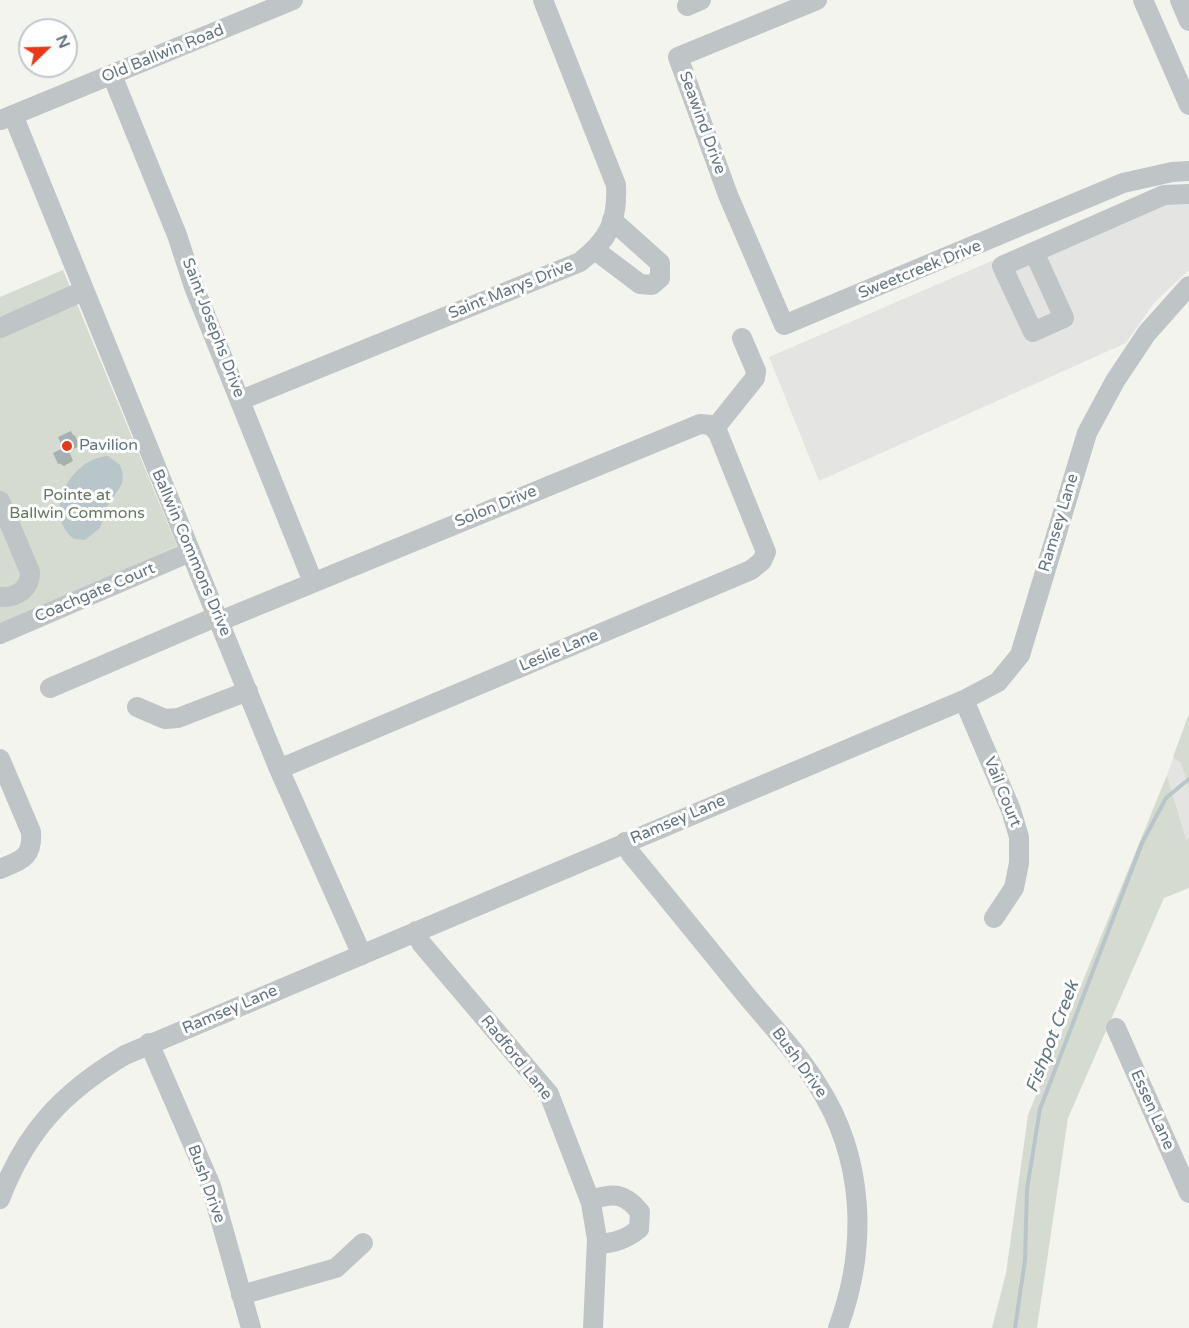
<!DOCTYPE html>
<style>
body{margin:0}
#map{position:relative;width:1189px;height:1328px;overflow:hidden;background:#f4f4ef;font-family:"Varela Round",sans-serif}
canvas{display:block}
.north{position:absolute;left:18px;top:18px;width:60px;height:60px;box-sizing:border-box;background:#fff;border:2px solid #c0c8cd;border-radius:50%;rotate:67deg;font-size:16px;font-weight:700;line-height:24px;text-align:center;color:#627682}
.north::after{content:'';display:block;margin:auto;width:21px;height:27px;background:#ea391a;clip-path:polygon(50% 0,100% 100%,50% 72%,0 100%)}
</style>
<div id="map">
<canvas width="1189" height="1328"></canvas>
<div class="north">N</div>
</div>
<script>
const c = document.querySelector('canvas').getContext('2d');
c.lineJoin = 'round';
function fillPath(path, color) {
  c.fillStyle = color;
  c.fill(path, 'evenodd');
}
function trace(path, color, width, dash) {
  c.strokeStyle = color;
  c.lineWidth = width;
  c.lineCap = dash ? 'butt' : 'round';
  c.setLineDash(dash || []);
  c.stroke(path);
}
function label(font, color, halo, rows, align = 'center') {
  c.font = font + ' "Varela Round",sans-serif';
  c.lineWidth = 6;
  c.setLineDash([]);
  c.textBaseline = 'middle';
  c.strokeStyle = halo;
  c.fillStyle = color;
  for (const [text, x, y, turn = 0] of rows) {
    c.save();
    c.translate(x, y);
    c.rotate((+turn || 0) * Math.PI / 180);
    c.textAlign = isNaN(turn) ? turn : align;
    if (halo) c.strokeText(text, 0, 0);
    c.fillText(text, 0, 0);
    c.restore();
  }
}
const built = new Path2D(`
 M1163,187h26v83l-35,33 -28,40 -307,138 -50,-124z
 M1189,714v123l-3,2 -19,-64z`);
const green = new Path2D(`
 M63,270l114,276 -177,81v-330z
 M1189,714v74l-8,-25 -8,-6z
 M1167,775l19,64 3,-2v51l-25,10 -96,220 -31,210h-45l14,-55 22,-158z`);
const water = new Path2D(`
 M108,456l12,9 3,9 -1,10 -14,21 -8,23 -15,12 -11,-1c-33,-26 -3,-81 34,-83z`);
const shadow = new Path2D(`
 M71,433l4,3 5,10 -11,5 4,10 -9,5 -5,-3 -4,-10 10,-4 -5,-12z`);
const stream = new Path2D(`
 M1015,1328l10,-68 2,-71 13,-80 102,-266 24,-45 23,-19`);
const building = new Path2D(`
 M71,431l5,12 -11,5 5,11 -12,5 -5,-11 10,-5 -5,-11z`);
const minor = new Path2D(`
 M817,0l-139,57 50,138 56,130 339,-142 49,-11 17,-1
 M1143,0l46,105
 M1180,0l9,21
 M687,6l14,-6
 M112,75l65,160 17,52 119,295
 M13,115l266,654 83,186
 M1,120l292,-120
 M595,250l45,34 12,1 8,-7v-15l-48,-43
 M1034,252l30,66 -31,14 -31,-66z
 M1034,252l130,-57 25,-1
 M0,328l83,-37
 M241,400l339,-138c28,-22 38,-40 36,-77l-73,-185
 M715,428l40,-50 1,-7 -14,-33
 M0,501l30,71c0,17 -13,26 -30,25
 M220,621l480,-197 11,1 7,8 48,119 -4,9 -11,9 -472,199
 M0,634l190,-82
 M50,688l168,-72
 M964,700l47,110 8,27v26l-5,25 -20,30
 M137,707l28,12 13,-1 70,-27
 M0,759l31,73c2,26 -10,28 -31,37
 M625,842l6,12c39,47 77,94 115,141 24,29 51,57 71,89 48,74 51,163 21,244
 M416,931l5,12 128,151 42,109 6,36 -4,89
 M1116,1028l73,165
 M149,1043l62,143 40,142
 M0,1199c26,-68 63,-107 125,-144l839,-355 34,-18 22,-27 67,-222 28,-52 32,-48 42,-47
 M590,1200c23,-7 34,-8 50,12l-1,17c-14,11 -25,14 -42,15
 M241,1295l95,-27 27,-25`);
const markers = [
 [67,446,6,"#ea391a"]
];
const streetNames = [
 ["Old Ballwin Road",163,54,-22],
 ["Seawind Drive",702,123,70],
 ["Sweetcreek Drive",920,270,-22],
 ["Saint Marys Drive",511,290,-22],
 ["Saint Josephs Drive",213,328,69],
 ["Solon Drive",496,507,-22],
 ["Ramsey Lane",1059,523,-73],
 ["Ballwin Commons Drive",191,553,67],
 ["Coachgate Court",95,593,-23],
 ["Leslie Lane",559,651,-23],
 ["Vail Court",1002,792,68],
 ["Ramsey Lane",678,820,-23],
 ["Ramsey Lane",230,1010,-23],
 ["Radford Lane",516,1058,51],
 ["Bush Drive",799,1063,54],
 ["Essen Lane",1152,1110,66],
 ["Bush Drive",206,1184,70]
];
const poiNames = [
 ["Pavilion",79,446]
];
const parkNames = [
 ["Pointe at",77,496],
 ["Ballwin Commons",77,514]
];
const waterNames = [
 ["Fishpot Creek",1053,1037,-69]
];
fillPath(built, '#e4e5e3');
fillPath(green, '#d5dbd0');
fillPath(water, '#b8c6ca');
fillPath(shadow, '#0003');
trace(stream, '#b8c6ca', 4);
fillPath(building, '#a7b1b4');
trace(minor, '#bfc4c6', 20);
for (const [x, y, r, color] of markers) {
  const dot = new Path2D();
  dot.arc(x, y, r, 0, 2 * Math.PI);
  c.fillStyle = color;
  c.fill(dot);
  trace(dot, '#fff', 2);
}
label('16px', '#627682', '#fff', streetNames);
label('16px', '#627682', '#fff', poiNames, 'left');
label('16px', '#677961', '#fff', parkNames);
label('italic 18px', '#5d7980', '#fff', waterNames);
</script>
